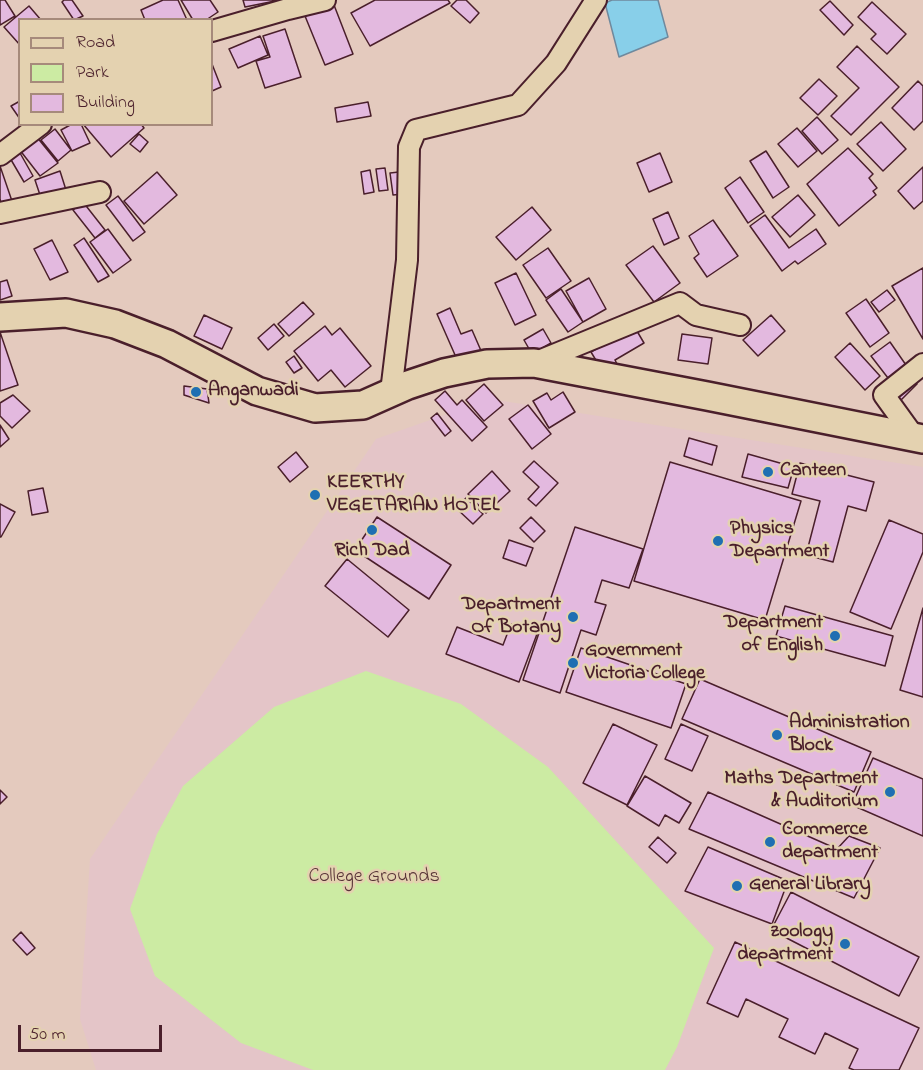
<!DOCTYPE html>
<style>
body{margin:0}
#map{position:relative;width:923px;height:1070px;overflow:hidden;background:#e4cabe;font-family:"Indie Flower",sans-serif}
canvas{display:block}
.legend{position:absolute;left:18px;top:18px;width:195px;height:108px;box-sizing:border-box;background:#e4d2b0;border:2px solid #a68a7b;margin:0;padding:8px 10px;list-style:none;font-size:18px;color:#4a1f2b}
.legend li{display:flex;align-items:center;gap:12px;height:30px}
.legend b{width:30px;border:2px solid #a68a7b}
.scale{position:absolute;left:18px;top:1025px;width:144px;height:27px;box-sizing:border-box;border:3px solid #4a1f2b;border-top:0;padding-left:8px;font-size:18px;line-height:21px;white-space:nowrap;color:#4a1f2b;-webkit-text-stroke:4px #e4d2b0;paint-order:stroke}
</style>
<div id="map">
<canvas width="923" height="1070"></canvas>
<ul class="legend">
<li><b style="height:8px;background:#e4d2b0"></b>Road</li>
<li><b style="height:16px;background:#cceba3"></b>Park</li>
<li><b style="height:16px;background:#e3b9df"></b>Building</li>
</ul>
<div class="scale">50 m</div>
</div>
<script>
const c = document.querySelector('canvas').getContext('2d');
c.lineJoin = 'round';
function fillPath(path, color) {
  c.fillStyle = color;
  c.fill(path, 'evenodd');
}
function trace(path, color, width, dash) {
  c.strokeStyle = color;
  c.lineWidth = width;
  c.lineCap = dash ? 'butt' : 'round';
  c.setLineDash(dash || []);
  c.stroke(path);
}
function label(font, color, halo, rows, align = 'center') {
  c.font = font + ' "Indie Flower",sans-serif';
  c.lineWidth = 5;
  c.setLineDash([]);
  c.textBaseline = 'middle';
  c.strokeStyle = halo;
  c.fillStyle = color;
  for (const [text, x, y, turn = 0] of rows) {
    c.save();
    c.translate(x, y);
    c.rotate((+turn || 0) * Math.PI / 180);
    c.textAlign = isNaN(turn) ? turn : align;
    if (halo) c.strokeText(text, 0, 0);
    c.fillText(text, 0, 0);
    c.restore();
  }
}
const built = new Path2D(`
 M490,399l433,68v603h-827l-16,-51 10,-160 286,-420z`);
const green = new Path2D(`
 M366,671l95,33 87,63 166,181 -37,99 -12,23h-352l-72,-27 -86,-67 -25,-67 27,-75 26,-48 91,-79z`);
const water = new Path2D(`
 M612,0h46l10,37 -49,20 -14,-54z`);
const building = new Path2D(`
 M0,0h5l10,16 -15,9z
 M64,0h8l11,16 -9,4 -12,-18z
 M163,0h15l9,20h-42l-4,-10z
 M181,0h29l8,12 -12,8h-13z
 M243,0h37l-35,7z
 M375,0h73l2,3 -80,43 -19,-33z
 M457,0h9l13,13 -9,10 -19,-17z
 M830,1l23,24 -9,10 -24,-25z
 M872,2l34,32 -19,20 -16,-15 5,-5 -18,-17z
 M334,5l19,49 -28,11 -20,-49z
 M29,6l12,14h-21v25l-16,-18z
 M285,29l16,48 -36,11 -9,-27 14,-4 -7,-21z
 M260,36l8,19 -30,13 -9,-19z
 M857,46l42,41 -48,48 -20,-19 28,-28 -22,-21z
 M212,64l9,23 -9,4z
 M819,79l18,17 -19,19 -18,-17z
 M918,81l5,5v35l-9,9 -22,-22z
 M20,101v18l-9,-13z
 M368,102l3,14 -34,6 -2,-14z
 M817,117l21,23 -16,14 -20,-23z
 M881,122l25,27 -23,22 -26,-27z
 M72,124h9l9,19 -18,8 -11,-21z
 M83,124h58l3,4 -33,29z
 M797,128l20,23 -19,16 -20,-23z
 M55,129l16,21 -13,11 -17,-21z
 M139,134l9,8 -8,10 -10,-8z
 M36,136l22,27 -18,13 -21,-27z
 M848,148l25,26 -4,4 8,10 -4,3 3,4 -37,31 -32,-42z
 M766,151l23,36 -16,11 -23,-37z
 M20,153l13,23 -9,6 -14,-24z
 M660,153l12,29 -23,10 -12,-29z
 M0,166l13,38 -11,3 -2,-8z
 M923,167v34l-9,8 -16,-18z
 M385,168l3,22 -9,1 -3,-22z
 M370,170l4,22 -10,2 -3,-22z
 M60,171l6,19 -25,8 -6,-18z
 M157,172l20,23 -33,29 -20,-23z
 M399,172l4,22 -10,1 -3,-22z
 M740,177l24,35 -16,11 -23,-35z
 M798,195l17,20 -25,22 -18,-20z
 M118,196l27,36 -12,9 -27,-36z
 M83,202l22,28 -10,8 -22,-28z
 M532,207l19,23 -35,30 -20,-23z
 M668,212l11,26 -15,7 -11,-26z
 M765,215l24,33 27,-19 10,15 -28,20 -3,-3 -13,10 -32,-45z
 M713,220l25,36 -31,21 -13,-19 5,-4 -10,-18z
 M108,229l23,31 -18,13 -23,-31z
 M84,238l25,38 -11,6 -24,-37z
 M52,240l16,32 -18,8 -16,-31z
 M653,246l27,37 -26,19 -28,-37z
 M548,248l23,33 -25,17 -23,-33z
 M923,268v71l-31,-53z
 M516,273l20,42 -21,10 -20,-42z
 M589,278l17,31 -23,13 -17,-31z
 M7,280l5,16 -12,4v-18z
 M561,289l22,33 -15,10 -22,-32z
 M887,290l8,10 -16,12 -8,-10z
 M866,299l23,34 -19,14 -24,-34z
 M303,302l11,12 -25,22 -11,-12z
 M450,308l11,26 11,-4 10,23 -23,11 -22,-50z
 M204,315l28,13 -10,21 -28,-13z
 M771,315l14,16 -27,25 -15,-16z
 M274,324l10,12 -16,14 -10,-12z
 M325,326l7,9 8,-7 31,38 -26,21 -14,-17 -13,11 -24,-30z
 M634,326l10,17 -29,17 2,4 -14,8 -12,-20z
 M543,329l8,14 -19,11 -8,-14z
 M0,332l18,53 -18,6z
 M682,334l30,4 -4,26 -30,-4z
 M890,342l16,23 -18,13 -17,-22z
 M850,343l30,33 -15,14 -30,-33z
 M294,356l8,12 -8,5 -8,-11z
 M911,376l6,8 -18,18 -7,-7z
 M484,384l19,21 -19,16 -18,-21z
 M184,386l23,3 2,14 -25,-8z
 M445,391l12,14 5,-5 25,27 -15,14 -37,-41z
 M563,392l12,20 -26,16 -16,-27 14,-8 4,7z
 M13,395l17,16 -18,17 -12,-12v-13z
 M528,405l23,29 -19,15 -23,-30z
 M437,413l14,18 -6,5 -14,-18z
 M0,425l9,14 -9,8z
 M689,438l28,8 -5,19 -28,-9z
 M296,452l12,15 -18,15 -12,-15z
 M748,454l46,13 -6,21 -46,-11z
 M534,461l24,22 -22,23 -8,-7 11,-12 -16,-15z
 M670,462l131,39 -36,119 -131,-39z
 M800,463l74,19 -8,29 -18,-5 -15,56 -27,-7 14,-54 -28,-7z
 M492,471l18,20 -24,22 -18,-19z
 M43,488l5,24 -16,3 -4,-24z
 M466,498l17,16 -10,10 -17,-16z
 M0,504l15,8 -14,25h-1z
 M377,517l74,48 -22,34 -74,-49z
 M531,517l14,14 -11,11 -14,-14z
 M889,520l34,14v18l-32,77 -41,-17z
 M575,527l68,22 -14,39 -27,-8 -7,22 11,3 -10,30 -15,-5 -21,63 -37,-13z
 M509,540l24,8 -7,18 -23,-8z
 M347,559l62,51 -21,27 -63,-51z
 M785,606l108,30 -8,30 -109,-30z
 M923,608v89l-23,-7z
 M511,624l26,10 -18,48 -73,-28 11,-27 46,18z
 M581,648l105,36 -15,44 -105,-36z
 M700,679l171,73 -17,40 -172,-73z
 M613,724l44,21 -30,60 -44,-22z
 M681,724l27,12 -16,35 -27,-12z
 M873,758l50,21v57l-71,-31z
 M645,776l46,27 -12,20 -14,-8 -6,11 -32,-20z
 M0,790l7,7 -7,7z
 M708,792l129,57 12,-13 31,12 -26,50 -165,-69z
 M658,837l18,16 -9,10 -18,-16z
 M708,847l80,34 -16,43 -87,-33z
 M791,892l128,65 -20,39 -128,-66z
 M21,932l14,16 -8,7 -14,-15z
 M735,942l184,86 -20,42h-45l-5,-2 9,-19 -33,-16 -10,21 -36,-17 9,-18 -42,-20 -8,18 -31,-14z`);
const street = new Path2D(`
 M212,31l76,-22 37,-9
 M0,155l41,-31
 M0,213l100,-21
 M534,363l146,-60 16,12 44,10
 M391,392l16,-132 2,-113 7,-17 102,-25 38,-42 40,-63
 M915,438l-31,-43 39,-31`);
const secondary = new Path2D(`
 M0,317l66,-4 49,11 52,20 90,47 58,17 48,-3 45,-20 36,-12 43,-9 47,-1 173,33 216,43`);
const markers = [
 [196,392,6,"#1f6fb2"],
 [768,472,6,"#1f6fb2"],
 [315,495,6,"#1f6fb2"],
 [372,530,6,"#1f6fb2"],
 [718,541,6,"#1f6fb2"],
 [573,617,6,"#1f6fb2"],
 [835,636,6,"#1f6fb2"],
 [573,663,6,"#1f6fb2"],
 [777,735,6,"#1f6fb2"],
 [890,792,6,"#1f6fb2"],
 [770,842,6,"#1f6fb2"],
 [737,886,6,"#1f6fb2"],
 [845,944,6,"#1f6fb2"]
];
const poiNames = [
 ["Anganwadi",208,392],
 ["Canteen",780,472],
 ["KEERTHY",327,484],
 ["VEGETARIAN HOTEL",327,507],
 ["Physics",730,530],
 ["Department",730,553],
 ["Rich Dad",372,552,"center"],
 ["Department",561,606,"right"],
 ["Of Botany",561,629,"right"],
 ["Department",823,624,"right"],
 ["of English",823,647,"right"],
 ["Government",585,652],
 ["Victoria College",585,675],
 ["Administration",789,724],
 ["Block",789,747],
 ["Maths Department",878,780,"right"],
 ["& Auditorium",878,803,"right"],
 ["Commerce",782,831],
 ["department",782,854],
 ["General Library",749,886],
 ["zoology",833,933,"right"],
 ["department",833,956,"right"]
];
const parkNames = [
 ["College Grounds",374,878]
];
fillPath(built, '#e4c5c8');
fillPath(green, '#cceba3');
fillPath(water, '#88cfe9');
trace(water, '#6f899d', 1.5);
fillPath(building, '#e3b9df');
trace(building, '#4a1f2b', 1.5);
trace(street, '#4a1f2b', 24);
trace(secondary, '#4a1f2b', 32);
trace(street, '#e4d2b0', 20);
trace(secondary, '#e4d2b0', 27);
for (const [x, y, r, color] of markers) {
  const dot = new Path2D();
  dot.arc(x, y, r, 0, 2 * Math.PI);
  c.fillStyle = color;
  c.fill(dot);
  trace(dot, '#e4d2b0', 2);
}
label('bold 20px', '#4a1f2b', '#e4d2b0', poiNames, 'left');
label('20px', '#573337', '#e4d2b0', parkNames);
</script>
